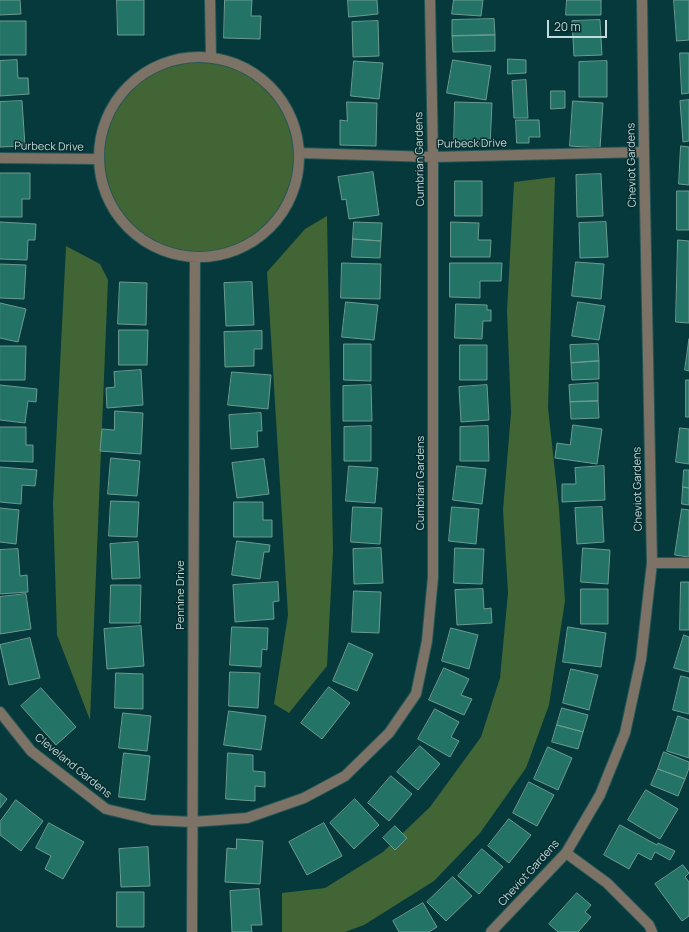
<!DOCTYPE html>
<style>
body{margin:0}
#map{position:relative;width:689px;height:932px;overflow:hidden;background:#05393b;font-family:Manrope,sans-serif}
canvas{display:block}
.scale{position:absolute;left:547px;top:20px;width:60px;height:18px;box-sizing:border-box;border:2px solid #c3dbdc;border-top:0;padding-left:5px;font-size:12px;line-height:14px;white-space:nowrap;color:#c3dbdc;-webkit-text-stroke:3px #082d2f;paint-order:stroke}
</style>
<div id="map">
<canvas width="689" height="932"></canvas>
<div class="scale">20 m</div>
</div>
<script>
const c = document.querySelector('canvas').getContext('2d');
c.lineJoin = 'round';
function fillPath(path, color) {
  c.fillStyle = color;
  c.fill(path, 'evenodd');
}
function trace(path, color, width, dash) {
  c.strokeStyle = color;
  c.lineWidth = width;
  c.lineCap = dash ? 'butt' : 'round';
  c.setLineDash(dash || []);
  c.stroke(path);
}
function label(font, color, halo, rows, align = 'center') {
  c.font = font + ' Manrope,sans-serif';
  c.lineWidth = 3;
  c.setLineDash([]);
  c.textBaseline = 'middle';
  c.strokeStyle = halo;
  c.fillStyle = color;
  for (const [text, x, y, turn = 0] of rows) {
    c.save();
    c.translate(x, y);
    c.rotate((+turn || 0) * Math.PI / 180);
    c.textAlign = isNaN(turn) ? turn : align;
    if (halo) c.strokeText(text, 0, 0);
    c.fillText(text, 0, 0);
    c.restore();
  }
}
const green = new Path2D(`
 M99 157a100 100 0 1 1 200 0a100 100 0 1 1-200 0Z
 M555,177l-7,231 11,100 6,93 -16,104 -23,63 -46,65 -46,48 -70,44 -19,7h-63v-39l43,-5 58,-36 47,-45 51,-70 19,-59 8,-85 -5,-83 8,-97 -4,-102 7,-129z
 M327,216l6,335 -6,115 -38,47 -15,-9 14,-89 -21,-343 38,-43z
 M66,246l34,18 8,16 -18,440 -33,-85 -4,-131z`);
const building = new Path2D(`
 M0,0h20l1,14 -21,1z
 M117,0h27v35h-26z
 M225,0h27l-1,16h10l-1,23 -36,-1z
 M348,0h29l1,14 -29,3z
 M454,0h29l-2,16 -29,-2z
 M567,0h34v15h-35z
 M674,0h15v40l-12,1z
 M494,19l1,16 -43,1v-16z
 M600,20l2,35 -28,1 -2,-35z
 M0,21h26v34h-26z
 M378,21l1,35 -26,1 -1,-35z
 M495,35v16l-42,1 -1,-16z
 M680,53h9v40l-7,1z
 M508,59l18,1v13l-18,1z
 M17,60l1,18h10l1,16 -29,2v-35z
 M453,60l38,6 -5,34 -39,-7z
 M354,61l29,2 -4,36 -28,-3z
 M607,61v36h-28v-35z
 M526,80l2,38h-14l-2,-37z
 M551,91h14v17l-14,1z
 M689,100v41l-6,1 -3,-41z
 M22,101l3,45 -25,1v-45z
 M573,101l30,2 -3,45 -30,-2z
 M347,102l30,1 -1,43 -36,-1v-25l7,1z
 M455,102l37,1 -2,43 -36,-2z
 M516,120h23l1,17h-11v6h-12z
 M681,146l8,1v38l-10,-1z
 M373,172l6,43 -30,4 -3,-20 -4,1 -4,-23z
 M0,173h30v26h-8v18h-22z
 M601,174l2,42 -26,1 -1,-42z
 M455,181h27v35h-27z
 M677,191h12v39h-12z
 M0,222l36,2 -1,16h-7l-1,20 -27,-1z
 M354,222l28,1 -1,18 -28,-2z
 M451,222l28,1 -1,17h13l-1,17h-39z
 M606,222l2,35 -28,1 -1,-35z
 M353,239l28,2 -1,17 -28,-1z
 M678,240l11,1v82l-13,-1z
 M576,262l28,2 -3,35 -29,-3z
 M342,263l39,1 -1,35 -39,-1z
 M450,263h52l-1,18h-21v17l-30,-1z
 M0,264l26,1 -2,34 -24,-1z
 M120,282l27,1 -1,42 -28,-1z
 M252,282l2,43 -28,1 -2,-43z
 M346,302l32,3 -4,35 -32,-3z
 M578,302l27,4 -6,34 -27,-4z
 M0,303l26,6 -8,33 -18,-4z
 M456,304l31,1v5h4v11h-8l-1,18 -27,-1z
 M119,330h29l-1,35h-28z
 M262,331v18h-8v17l-29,1 -1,-35z
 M689,339v32l-4,-1z
 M344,344h27v37l-27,-1z
 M598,344l1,17 -28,2 -1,-18z
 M460,345h27v35h-27z
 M0,346h26l-1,34h-25z
 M599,361v18l-27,1 -1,-17z
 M141,370l2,35 -36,3 -1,-20 9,-1 -1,-15z
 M232,372l39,3 -3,34 -40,-4z
 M686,380h3v37h-3z
 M598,383v18l-28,1 -1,-17z
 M0,385l37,4 -1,13 -8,-1 -3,22 -25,-3z
 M371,385l1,36h-29v-35z
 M487,385l2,35 -28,2 -2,-35z
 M598,401l1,17 -28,1 -1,-17z
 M115,411l28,2 -2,41 -41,-3 2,-22 12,1z
 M261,413l1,18h-5l1,16 -27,2 -2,-34z
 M573,425l29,4 -5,35 -42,-6 2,-15 13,2z
 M371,426v35h-27v-34z
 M488,426l1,35h-29v-34z
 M0,427h26v18h7v17l-33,-1z
 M680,428l9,1v35l-13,-2z
 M111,458l29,3 -3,35 -29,-2z
 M264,459l5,35 -32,4 -5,-35z
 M349,466l29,2 -3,35 -29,-2z
 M457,466l29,3 -4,35 -29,-4z
 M604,466l1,34 -43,2v-18h14l-1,-16z
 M0,467l37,3 -2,16 -13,-1 -1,19 -21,-2z
 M684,470h5v18l-6,-1z
 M683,487l6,1v17l-7,-1z
 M111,501l28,1 -2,35 -28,-1z
 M234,502h29v18h9v17h-38z
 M353,507l29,1 -2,36 -29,-2z
 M452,507l27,2 -3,35 -27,-3z
 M602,507l2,35 -27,2 -2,-36z
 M0,508l19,2 -3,34 -16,-2z
 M682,509l7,1v47l-14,-2z
 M237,541l33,4 -1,7h-5l-4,27 -28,-4z
 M138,542l2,36 -28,1 -2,-35z
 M381,548l2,35 -29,1 -1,-35z
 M455,548l29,1 -2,35 -28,-1z
 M583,548l27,2 -2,34 -27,-2z
 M18,549l2,27 7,-1 1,17 -28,2v-44z
 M278,582l1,19 -6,1 1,17 -39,3 -2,-37z
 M681,582h8v48h-9z
 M111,585h30l-1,38h-30z
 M483,589l1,20 7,-1 1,15 -35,2 -2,-35z
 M581,589h27v35h-27z
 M354,591l27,1 -2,41 -27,-1z
 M26,594l5,35 -31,5v-37z
 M141,626l3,40 -37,3 -3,-40z
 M232,627l36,1 -1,22 -5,-1 -1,18 -31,-2z
 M568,627l38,6 -5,34 -38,-5z
 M451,628l27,7 -9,34 -27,-8z
 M684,635l5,2v35l-15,-4z
 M30,638l10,40 -31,7 -9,-40z
 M349,643l24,11 -16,37 -24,-10z
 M444,668l25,11 -8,16 11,4 -8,16 -35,-15z
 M571,669l27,6 -9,35 -26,-7z
 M230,672l30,1 -2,35 -29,-2z
 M116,673l27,1v35l-28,-1z
 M681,676l8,2v36l-16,-4z
 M329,687l21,16 -28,36 -21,-16z
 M41,688l35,39 -20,18 -35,-39z
 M562,708l26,7 -5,17 -26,-7z
 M435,709l24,13 -8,15 8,4 -9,16 -32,-18z
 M229,711l37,5 -5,34 -37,-5z
 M123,713l28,3 -4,35 -28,-3z
 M678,716l11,4v38l-22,-7z
 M557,725l26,7 -5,17 -26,-7z
 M420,746l20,18 -22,26 -21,-18z
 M548,747l24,11 -14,32 -24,-11z
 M664,752l25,10v6l-4,11 -27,-10z
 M124,753l26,3 -5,44 -26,-3z
 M228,753l25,2v16l12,1v15l-10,-1v15l-29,-2z
 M658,769l27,10 -7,17 -27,-11z
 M391,776l21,18 -23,27 -21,-18z
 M529,782l25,13 -17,31 -24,-13z
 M646,790l32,19 -18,30 -32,-19z
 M0,793l7,6 -7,9z
 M355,799l24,26 -25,24 -24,-26z
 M16,800l27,21 -22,30 -21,-16v-13z
 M509,819l22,16 -22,28 -21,-17z
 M49,823l35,19 -21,37 -18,-10 6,-13 -15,-8z
 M324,823l18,33 -35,19 -18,-33z
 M620,825l37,20 1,-2 17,8 -5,9 -15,-8 -4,8 -13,-7 -9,16 -25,-14z
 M395,826l12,12 -12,12 -12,-12z
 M237,839l26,2 -3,43 -35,-2 2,-34 9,1z
 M148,847l2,39 -29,1 -2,-38z
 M482,849l21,18 -24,27 -21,-18z
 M683,865l6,8 -4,4 4,5v34l-7,5 -27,-37z
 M453,877l19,19 -26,25 -19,-19z
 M259,889l3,36h-11l1,7h-20l-2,-41z
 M117,892h27v35h-27z
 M577,893l14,12 -6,7 6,5 -13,15h-20l-9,-8z
 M423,903l14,24 -8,5h-30l-6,-11z`);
const minor = new Path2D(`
 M210,0l1,57
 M99 157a100 100 0 1 1 200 0a100 100 0 1 1-200 0Z
 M300,153l133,4 211,-5
 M0,158l98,1
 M652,563h37
 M0,712l31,39 75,58 46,11 40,2 55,-4 57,-20 41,-22 44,-43 27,-39 11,-53 6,-64v-420l-3,-157
 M566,853l41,30 42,42 3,7
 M192,932l3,-674
 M491,932l75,-79 34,-58 25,-62 16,-74 11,-96 -8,-411 -2,-152`);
const streetNames = [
 ["Purbeck Drive",472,144,-1],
 ["Purbeck Drive",49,147,1],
 ["Cumbrian Gardens",420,159,-91],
 ["Cheviot Gardens",632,165,-91],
 ["Cumbrian Gardens",421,483,-90],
 ["Cheviot Gardens",638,489,-91],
 ["Pennine Drive",181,595,-90],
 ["Cleveland Gardens",73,766,39],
 ["Cheviot Gardens",529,873,-48]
];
fillPath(green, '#426536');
fillPath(building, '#237466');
trace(building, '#6e9a90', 1);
trace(minor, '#275658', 12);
trace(minor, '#7c7366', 10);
label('11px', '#c3dbdc', '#082d2f', streetNames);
</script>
